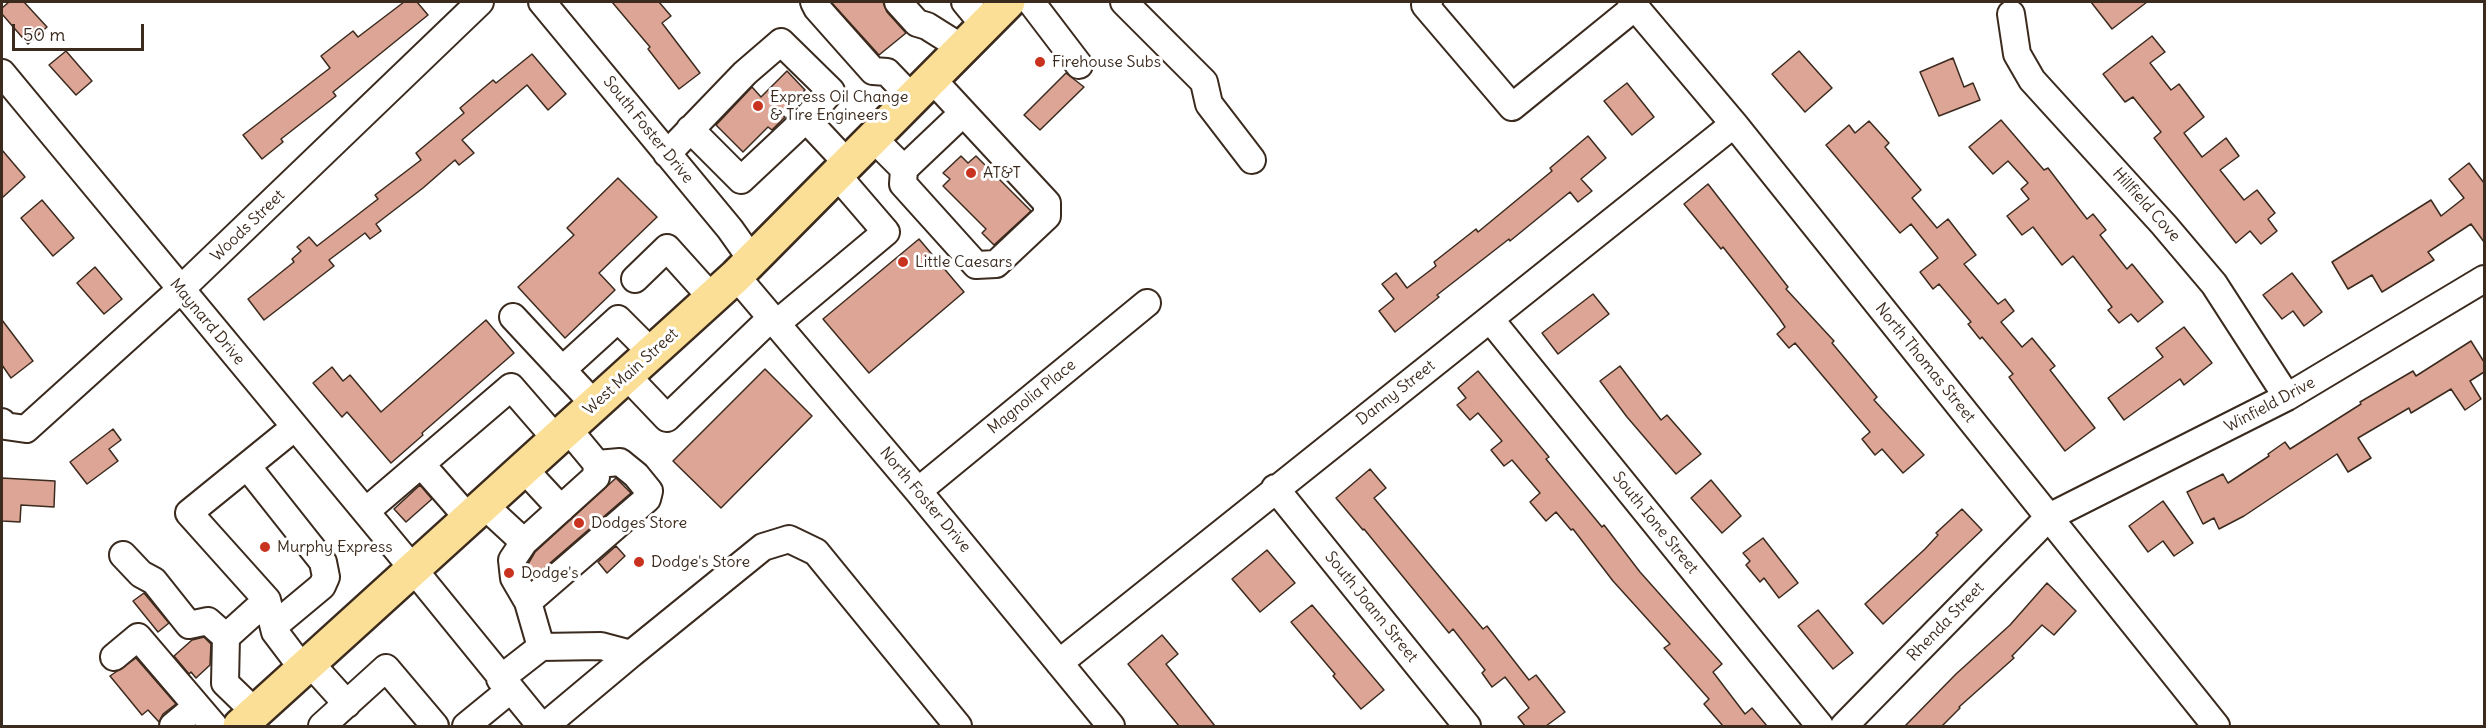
<!DOCTYPE html>
<style>
body{margin:0}
#map{position:relative;width:2486px;height:728px;overflow:hidden;background:#fff;font-family:Delius,sans-serif}
canvas{display:block}
.frame{position:absolute;inset:0;border:3px solid #3b2a1e;pointer-events:none}
.scale{position:absolute;left:12px;top:24px;width:132px;height:27px;box-sizing:border-box;border:3px solid #3b2a1e;border-top:0;padding-left:8px;font-size:18px;line-height:21px;white-space:nowrap;color:#3b2a1e;-webkit-text-stroke:4px #fff;paint-order:stroke}
</style>
<div id="map">
<canvas width="2486" height="728"></canvas>
<div class="frame"></div>
<div class="scale">50 m</div>
</div>
<script>
const c = document.querySelector('canvas').getContext('2d');
c.lineJoin = 'round';
function fillPath(path, color) {
  c.fillStyle = color;
  c.fill(path, 'evenodd');
}
function trace(path, color, width, dash) {
  c.strokeStyle = color;
  c.lineWidth = width;
  c.lineCap = dash ? 'butt' : 'round';
  c.setLineDash(dash || []);
  c.stroke(path);
}
function label(font, color, halo, rows, align = 'center') {
  c.font = font + ' Delius,sans-serif';
  c.lineWidth = 6;
  c.setLineDash([]);
  c.textBaseline = 'middle';
  c.strokeStyle = halo;
  c.fillStyle = color;
  for (const [text, x, y, turn = 0] of rows) {
    c.save();
    c.translate(x, y);
    c.rotate((+turn || 0) * Math.PI / 180);
    c.textAlign = isNaN(turn) ? turn : align;
    if (halo) c.strokeText(text, 0, 0);
    c.fillText(text, 0, 0);
    c.restore();
  }
}
const building = new Path2D(`
 M9,2h15l23,25 -19,17 -26,-30v-6z
 M404,2h13l11,13 -95,77 3,4 -55,43 2,3 -21,17 -19,-24 87,-67 -9,-12 32,-25 5,6z
 M612,2h47l12,14 -9,7 38,50 -21,16 -31,-40 2,-2z
 M831,2h52l4,10 19,21 -27,22z
 M2091,2h56l-35,27z
 M2152,36l13,16 -15,11 21,27 8,-6 25,33 -20,16 18,24 24,-19 13,18 -19,14 24,30 13,-10 18,23 -7,6 9,12 -16,13 -11,-13 -14,12 -82,-105 7,-6 -28,-35 -8,5 -22,-28z
 M66,51l26,30 -16,14 -27,-30z
 M1799,51l33,37 -27,24 -33,-38z
 M532,54l34,40 -18,16 -21,-25 -65,55 12,13 -15,12 -4,-5 -32,28 -47,36 5,7 -11,8 -5,-6 -36,27 5,6 -70,54 -16,-21 46,-37 -2,-3 9,-8 -4,-4 12,-10 8,9 61,-47 -3,-4 46,-35 -5,-7 48,-40 -4,-5 33,-28 3,3z
 M1953,58l11,29 9,-4 7,17 -41,16 -19,-44z
 M787,71l18,19 -24,24 4,3 -13,13 -4,-3 -25,25 -27,-27 36,-38 9,10z
 M1066,73l18,14 -44,43 -16,-15z
 M1627,83l27,34 -22,18 -28,-34z
 M2001,120l43,50 4,-2 39,51 6,-5 13,16 -6,5 27,34 5,-5 31,38 -25,20 -7,-8 -12,9 -11,-13 4,-3 -39,-51 -11,9 -29,-38 -11,8 -15,-19 22,-17 -8,-10 7,-6 -20,-22 -15,13 -24,-27z
 M1869,121l20,22 -4,4 36,43 -9,8 25,30 11,-9 28,36 -12,9 34,40 7,-5 9,12 -13,11 21,25 10,-9 23,28 -5,4 45,58 -30,23 -56,-74 4,-3 -31,-37 -2,2 -12,-15 3,-2 -32,-38 -6,5 -13,-17 18,-14 -27,-34 -11,9 -74,-88 23,-20 6,8z
 M1588,136l18,22 -25,21 11,12 -14,11 -8,-10 -60,49 -1,-2 -72,56 2,2 -44,35 -16,-21 15,-12 -12,-15 14,-11 11,15 29,-22 -2,-4 42,-33 2,3 74,-61 -2,-3z
 M2,150l23,27 -23,21z
 M961,156l7,7 8,-7 55,55 -37,34 -12,-12 4,-4 -43,-43 7,-7 -7,-6z
 M2469,163l15,20v59l-13,-18 -43,28 6,8 -52,32 -10,-17 -24,14 -16,-27 99,-62 10,16 23,-18 -15,-19z
 M618,178l39,39 -58,56 16,17 -50,48 -47,-51 56,-52 -7,-7z
 M1708,184l80,103 -2,2 48,52 -2,2 45,54 -3,3 50,55 -21,18 -21,-24 -7,6 -13,-16 8,-7 -75,-89 -6,5 -12,-14 8,-7 -6,-9 -56,-71 -2,2 -37,-45z
 M42,200l32,38 -21,18 -32,-38z
 M919,239l45,53 -95,81 -46,-54z
 M95,267l27,32 -18,15 -27,-31z
 M2292,273l30,39 -18,14 -11,-15 -11,8 -19,-24z
 M1593,294l16,20 -51,40 -16,-21z
 M2,320l31,41 -22,17 -9,-13z
 M486,320l28,33 -92,80 1,2 -32,28 -44,-51 -5,5 -29,-34 19,-16 11,14 7,-6 31,37z
 M2184,327l28,36 -28,22 -4,-6 -56,41 -16,-22 55,-41 -7,-9z
 M2471,341l13,21v10l-14,9 11,18 -16,11 -14,-21 -40,24 -2,-5 -51,30 13,20 -23,14 -11,-18 -93,62 -25,13 -5,-11 -11,6 -16,-32 36,-18 5,9 41,-27 -1,-2 17,-12 5,7 71,-45 -1,-2 53,-31 3,5z
 M1620,366l41,54 6,-5 34,39 -25,20 -49,-57 -27,-36z
 M765,369l47,47 -91,92 -48,-47z
 M1478,371l71,86 -3,2 56,68 2,-2 36,47 82,92 -9,8 32,42 7,-6 15,18h-44l-19,-22 5,-5 -45,-51 6,-4 -57,-63 -40,-52 -2,1 -15,-18 -10,9 -16,-19 10,-9 -28,-33 -8,6 -13,-16 11,-9 -24,-28 -8,7 -13,-15 9,-7 -8,-10z
 M113,429l8,11 -12,9 9,12 -31,23 -17,-22z
 M1370,469l16,19 -12,10 109,131 4,-3 42,54 7,-5 29,37 -19,14h-21l-7,-9 11,-9 -24,-31 -13,10 -10,-14 3,-3 -32,-41 -4,4 -85,-104 -1,1 -27,-32z
 M2,478l53,3 -1,26 -33,-2 -1,17 -18,-1z
 M616,478l15,15 -96,83 -7,-7v-5l7,-12z
 M1711,480l30,36 -19,17 -31,-35z
 M420,485l12,14 -26,23 -12,-13z
 M2163,501l30,42 -19,13 -11,-15 -15,11 -19,-26z
 M1962,509l20,21 -99,94 -18,-20 60,-55 13,-14 -2,-2z
 M1763,538l35,45 -19,15 -15,-20 -4,4 -14,-17 4,-4 -7,-8z
 M616,546l9,10 -18,17 -9,-11z
 M1267,550l28,33 -35,29 -28,-33z
 M2047,583l29,28 -22,24 -12,-10 -30,31 2,2 -55,49 1,1 -18,18h-37l51,-52 54,-49z
 M144,593l25,30 -11,9 -25,-31z
 M1312,605l72,85 -23,19 -28,-33 2,-2 -44,-52z
 M1818,610l35,43 -20,16 -35,-43z
 M1162,635l16,19 -12,10 49,62h-36l-51,-62z
 M204,637l7,7 -1,21 -14,13 -5,-6 -2,2 -15,-18 18,-16z
 M136,658l40,46 -13,10 -4,8 -11,-12 -6,5 -32,-39z`);
const minor = new Path2D(`
 M542,2l188,227 22,31
 M814,2l3,6 56,63 14,1 26,27
 M898,2l19,21 10,3 35,22
 M965,2l19,23
 M1031,2l48,63
 M1124,2l80,80 5,22 43,56
 M1429,2l-4,3 87,102 123,-100
 M1631,2l103,122 482,602
 M2011,14l6,40 15,26 132,145 50,59 73,113
 M2,73l412,497 127,156
 M690,129l51,51 65,-61
 M873,138l31,31 -1,15 73,81 20,-1 51,-48v-13l-115,-124
 M667,154l78,-81 36,-31 50,49 -25,28 42,45
 M904,169l59,-56
 M736,276l182,215 193,235
 M635,279l32,-31 45,50
 M513,317l82,88
 M1490,319l330,407
 M776,324l110,-92 -49,-57
 M562,370l56,-51 34,34
 M627,376l40,42 104,-100
 M2,422l3,4 21,3 154,-139 300,-288
 M295,427l-106,86 78,87 8,32 28,37
 M421,464l49,56
 M247,466l76,96 3,15 -4,9 -48,40
 M524,469l37,40
 M1275,488l192,238
 M918,491l229,-188
 M485,506l39,36
 M366,511l145,-124 46,53
 M123,555l18,19 13,7 35,44 19,-4 18,16
 M528,602l119,-103 2,-8 -13,-16 -16,-13 -23,2
 M541,647l-13,-45 -14,-24 -2,-18 12,-18 72,-65 1,-13 -29,-35
 M114,657l24,-20 76,89
 M310,663l37,41
 M1059,663l675,-539
 M500,679l41,-32 60,-1 30,8 132,-107 26,-8 27,13 142,174
 M255,712l-30,-29 1,-46 41,-37
 M173,726l24,-20
 M322,726l64,-58 49,58
 M466,726l44,-36
 M545,726l86,-72
 M1844,726l205,-209 238,-120 197,-118`);
const major = new Path2D(`
 M240,726l496,-450 272,-274`);
const markers = [
 [1040,62,6,"#c8321e"],
 [758,106,6,"#c8321e"],
 [971,173,6,"#c8321e"],
 [903,262,6,"#c8321e"],
 [579,523,6,"#c8321e"],
 [265,547,6,"#c8321e"],
 [639,562,6,"#c8321e"],
 [509,573,6,"#c8321e"]
];
const poiNames = [
 ["Firehouse Subs",1052,62],
 ["Express Oil Change",770,97],
 ["& Tire Engineers",770,115],
 ["AT&T",983,173],
 ["Little Caesars",915,262],
 ["Dodges Store",591,523],
 ["Murphy Express",277,547],
 ["Dodge's Store",651,562],
 ["Dodge's",521,573]
];
const streetNames = [
 ["South Foster Drive",648,130,51],
 ["Hillfield Cove",2146,205,48],
 ["Woods Street",248,226,-44],
 ["Maynard Drive",207,322,50],
 ["North Thomas Street",1925,363,51],
 ["West Main Street",631,372,-42],
 ["Danny Street",1396,393,-38],
 ["Magnolia Place",1032,397,-39],
 ["Winfield Drive",2270,405,-28],
 ["North Foster Drive",925,500,50],
 ["South Ione Street",1655,523,51],
 ["South Joann Street",1371,607,51],
 ["Rhenda Street",1946,622,-46]
];
fillPath(building, '#dda595');
trace(building, '#3b2a1e', 1.5);
trace(minor, '#3b2a1e', 30);
trace(major, '#3b2a1e', 38);
trace(minor, '#fff', 26);
trace(major, '#fbdf96', 33);
for (const [x, y, r, color] of markers) {
  const dot = new Path2D();
  dot.arc(x, y, r, 0, 2 * Math.PI);
  c.fillStyle = color;
  c.fill(dot);
  trace(dot, '#fff', 2);
}
label('16px', '#3b2a1e', '#fff', poiNames, 'left');
label('16px', '#3b2a1e', '#fff', streetNames);
</script>
